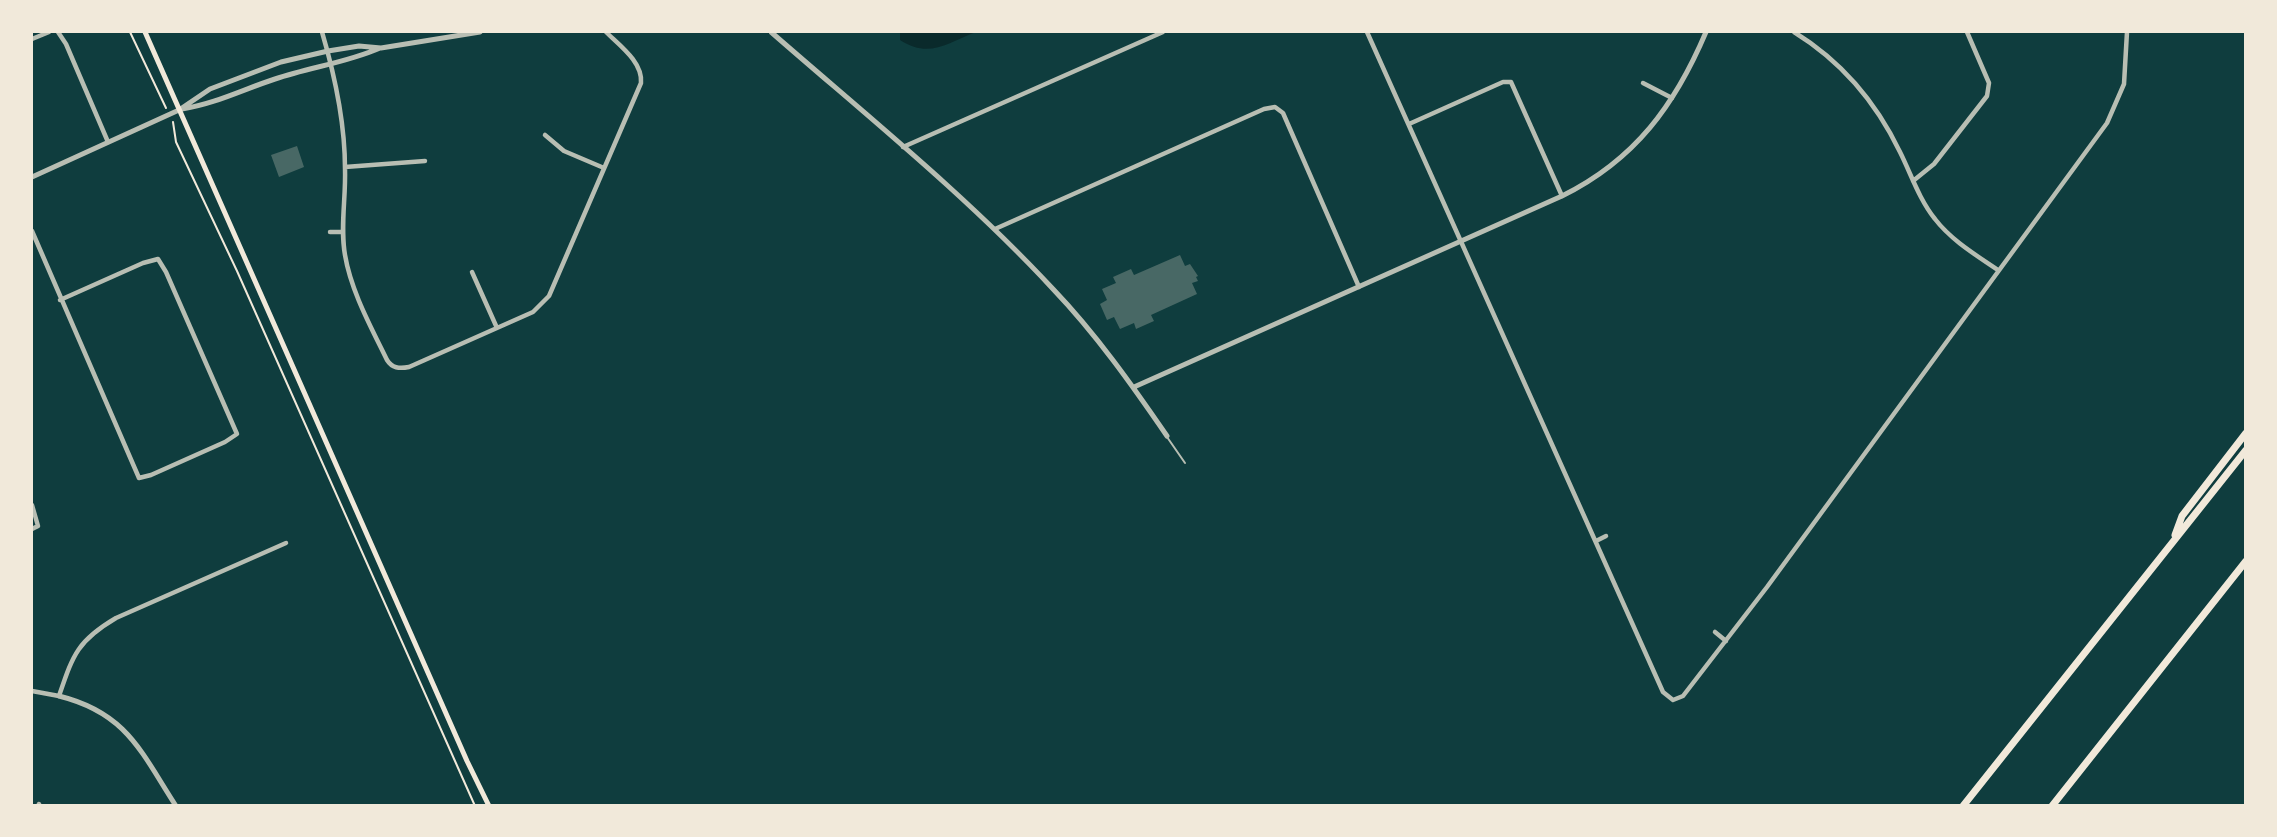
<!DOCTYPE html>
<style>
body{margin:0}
#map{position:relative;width:2277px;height:837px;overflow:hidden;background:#0f3d3e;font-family:Raleway,sans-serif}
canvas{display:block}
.frame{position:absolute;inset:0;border:33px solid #f1e9da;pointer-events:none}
</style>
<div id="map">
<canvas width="2277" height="837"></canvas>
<div class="frame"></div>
</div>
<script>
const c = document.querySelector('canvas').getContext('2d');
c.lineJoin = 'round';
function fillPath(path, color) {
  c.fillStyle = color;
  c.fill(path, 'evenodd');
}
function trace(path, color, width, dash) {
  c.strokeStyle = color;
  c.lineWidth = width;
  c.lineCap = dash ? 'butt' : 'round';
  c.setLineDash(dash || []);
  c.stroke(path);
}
const water = new Path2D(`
 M900,32h76c-29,11 -47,27 -76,8z`);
const building = new Path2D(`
 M297,146l7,21 -25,10 -8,-22z
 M1180,255l5,11 5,-2 8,12 -2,1 2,4 -6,2 5,11 -46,21 3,6 -18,8 -2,-6 -14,6 -6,-12 -7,3 -7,-16 7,-4 -5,-11 14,-6 -3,-6 18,-8 3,6z`);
const path = new Path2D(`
 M130,32l36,76
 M173,122l3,20 61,129 238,535`);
const service = new Path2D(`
 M1167,437l18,26`);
const minor = new Path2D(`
 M58,32l8,12 42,98
 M322,32c13,44 23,91 23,137 1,29 -5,58 0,86 6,36 26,72 42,105 5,8 12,9 22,7l124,-55 16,-16 92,-213c2,-21 -22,-38 -35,-51
 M1367,32l296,660 10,8 10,-4 84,-109 340,-464 17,-39 3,-52
 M1794,32c47,29 82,70 106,120 11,22 19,47 35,67 16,21 41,36 63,51
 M32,39l17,-7
 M1643,83l29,15
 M1409,124l94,-42h8l51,114
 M545,135l19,16 40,17
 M903,147l260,-115
 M345,167l80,-6
 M1913,181l21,-17 53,-68 2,-13 -22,-51
 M995,229l269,-120 11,-2 8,6 76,174
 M32,231l107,247 12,-3 74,-33 12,-8 -71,-162 -8,-13 -15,4 -83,37
 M330,232h13
 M472,272l25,56
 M32,505l6,21 -6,3
 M1596,541l10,-5
 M1715,632l11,9
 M32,691l27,5c14,-41 18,-55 57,-78l170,-75
 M38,806l1,-2`);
const tertiary = new Path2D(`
 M771,32c95,83 196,164 282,257 43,45 79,96 114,147
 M182,109c33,-5 62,-20 93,-30 35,-12 71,-16 105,-31
 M32,177l147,-67 31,-21 71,-27 47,-11 31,-5 22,2 99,-16
 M1134,387l428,-191c73,-36 113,-91 144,-164
 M59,696c68,17 82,56 117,110`);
const secondary = new Path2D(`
 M145,32l322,729 22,45`);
const motorway = new Path2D(`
 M2175,535l7,-19 64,-83
 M1963,806l283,-356
 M2052,806l194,-245`);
fillPath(water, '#0a2a2b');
fillPath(building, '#486865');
trace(path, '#f1e9da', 2);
trace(service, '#b8beb3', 2);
trace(minor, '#b8beb3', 4.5);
trace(tertiary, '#b8beb3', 5);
trace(secondary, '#f1e9da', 5);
trace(motorway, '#f1e9da', 7);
</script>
